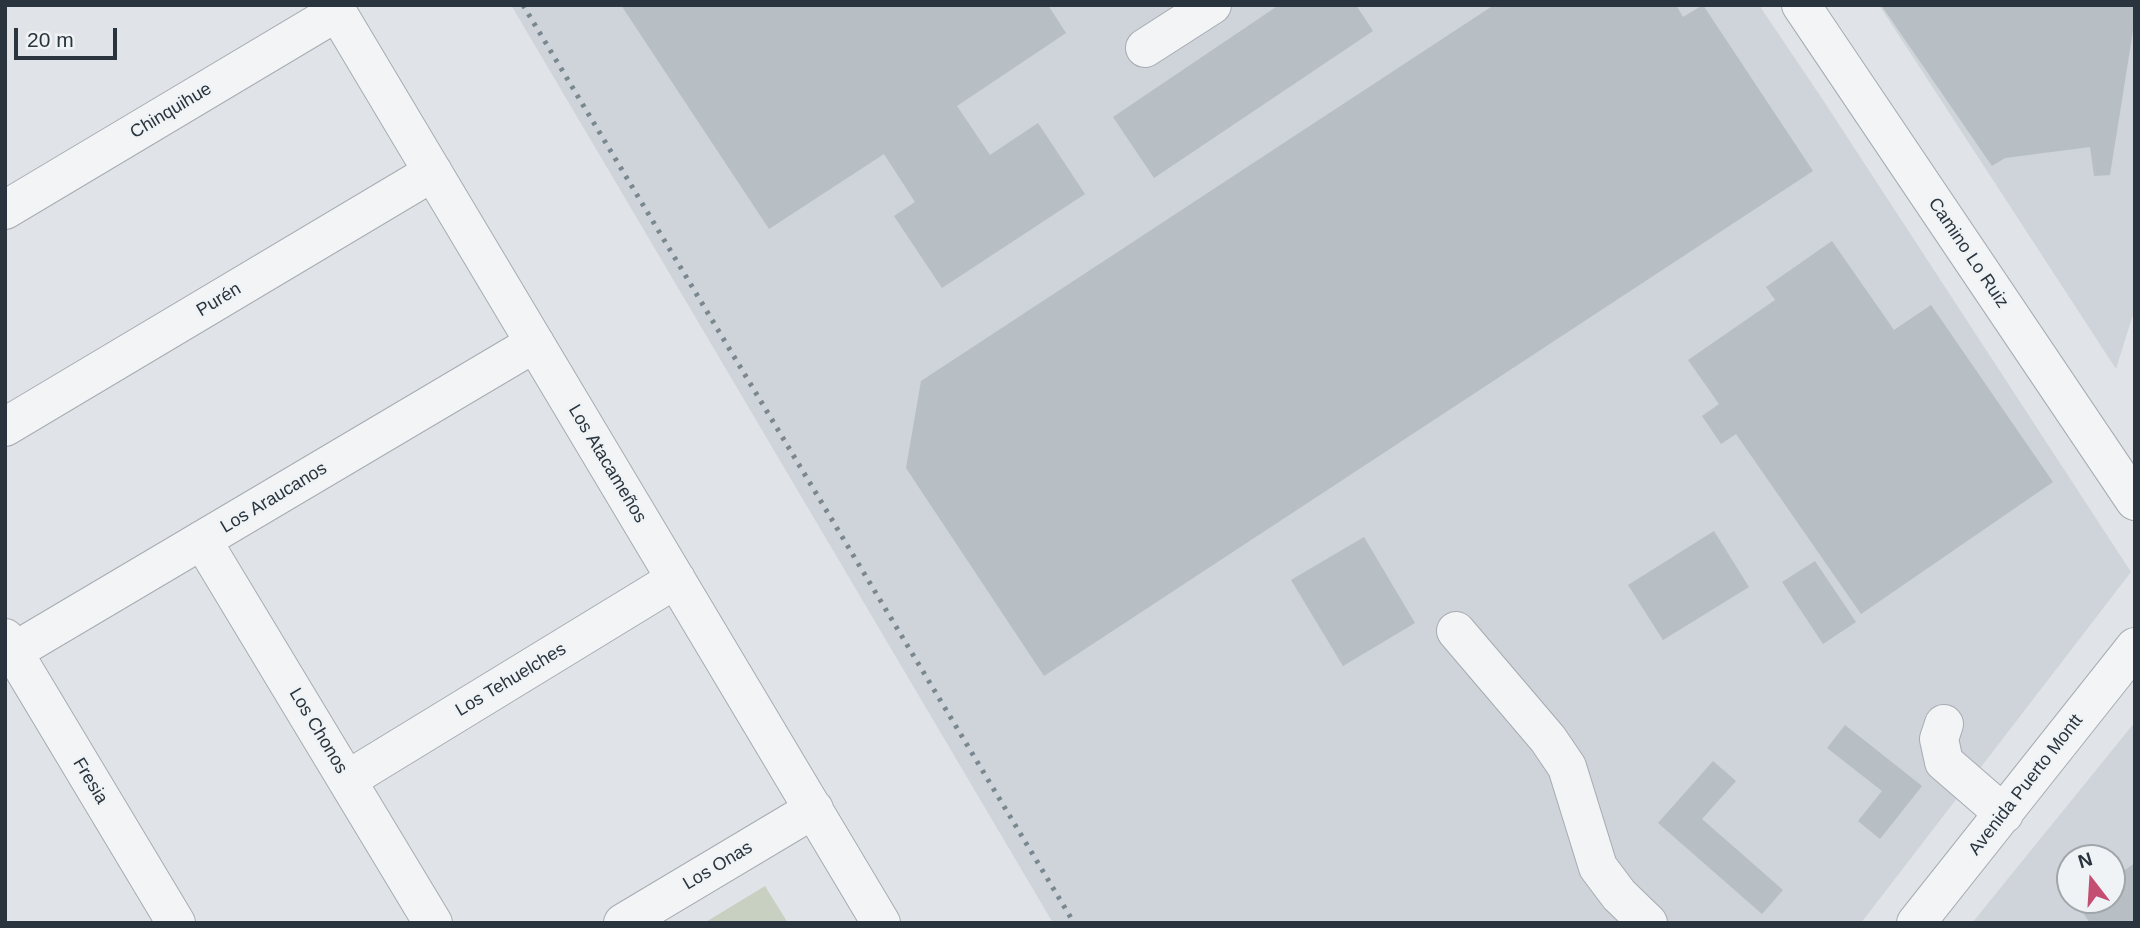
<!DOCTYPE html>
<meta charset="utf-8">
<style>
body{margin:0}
#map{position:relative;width:2140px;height:928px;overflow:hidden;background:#e0e4e8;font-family:Helvetica,sans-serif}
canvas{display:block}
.frame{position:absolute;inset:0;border:7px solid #2a343e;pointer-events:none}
.north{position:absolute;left:2056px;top:844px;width:70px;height:70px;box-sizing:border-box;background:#eff3f5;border:2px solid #a0a7ac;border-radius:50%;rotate:343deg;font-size:19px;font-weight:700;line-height:28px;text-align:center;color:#2a343e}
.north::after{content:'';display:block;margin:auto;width:24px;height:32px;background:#c44d72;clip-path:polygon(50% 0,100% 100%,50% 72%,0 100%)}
.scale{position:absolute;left:14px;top:28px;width:103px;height:32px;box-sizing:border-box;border:4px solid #2a343e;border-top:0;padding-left:9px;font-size:21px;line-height:24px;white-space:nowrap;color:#2a343e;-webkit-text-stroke:5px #eff3f5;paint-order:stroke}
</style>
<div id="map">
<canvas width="2140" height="928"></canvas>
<div class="frame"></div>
<div class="north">N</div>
<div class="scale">20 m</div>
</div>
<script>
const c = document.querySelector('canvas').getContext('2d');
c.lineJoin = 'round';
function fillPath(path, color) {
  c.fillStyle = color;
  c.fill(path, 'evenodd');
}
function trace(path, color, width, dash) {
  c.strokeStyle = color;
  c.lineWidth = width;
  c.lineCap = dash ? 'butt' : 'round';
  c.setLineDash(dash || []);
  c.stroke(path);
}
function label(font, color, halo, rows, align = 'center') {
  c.font = font + ' Helvetica,sans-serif';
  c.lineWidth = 5;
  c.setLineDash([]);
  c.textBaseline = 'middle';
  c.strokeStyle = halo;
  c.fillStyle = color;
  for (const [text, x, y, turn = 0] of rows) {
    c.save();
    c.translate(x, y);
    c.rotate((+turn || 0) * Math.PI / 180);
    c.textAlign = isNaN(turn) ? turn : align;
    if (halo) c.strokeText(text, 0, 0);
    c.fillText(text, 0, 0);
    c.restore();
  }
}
const built = new Path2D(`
 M511,5h1248l64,95 308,472 -270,351h-808z
 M1879,5h256v303l-19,61z
 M2135,722v201h-163zM2070,858h42v42h-42z`);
const green = new Path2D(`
 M765,886l23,37h-84z`);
const building = new Path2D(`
 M621,5h427l18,28 -109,73 33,49 48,-32 47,71 -143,94 -48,-72 21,-14 -31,-48 -115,75z
 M1279,5h77l17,26 -219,147 -41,-61z
 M1494,5h182l7,12 20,-12 110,166 -769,505 -138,-208 15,-87z
 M1881,5h254v13l-25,157 -16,1 -4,-29 -85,11 -13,8z
 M1832,241l62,89 37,-25 122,177 -192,132 -125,-180 -15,10 -19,-28 17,-12 -31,-44 87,-60 -9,-13z
 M1714,531l35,56 -86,53 -35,-55z
 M1364,537l51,86 -72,43 -52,-86z
 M1815,561l41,61 -33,22 -41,-62z
 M1845,725l77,61 -42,53 -22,-18 24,-30 -55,-43z
 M1713,761l23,20 -34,38 81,71 -21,24 -104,-91z
 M2135,863v60h-45l-13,-19 5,-4h30v-21z`);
const minor = new Path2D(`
 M333,5l548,918
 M1801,5l334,496
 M1145,48l67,-43
 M5,210l332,-198
 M5,427l428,-255
 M202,540l231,383
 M1456,631l92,108 19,28 31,100 21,28 29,28
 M5,638l171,285
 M13,652l522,-309
 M1944,724l-5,15 5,23 60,52
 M347,780l329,-201
 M623,923l191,-114
 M1916,923l219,-276`);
const rail = new Path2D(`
 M523,5l551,918`);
const streetNames = [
 ["Chinquihue",171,111,-31],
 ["Camino Lo Ruiz",1968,253,56],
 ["Purén",219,300,-31],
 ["Los Atacameños",607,464,59],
 ["Los Araucanos",274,498,-31],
 ["Los Tehuelches",511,680,-31],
 ["Los Chonos",318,731,59],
 ["Fresia",90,781,59],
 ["Avenida Puerto Montt",2026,785,-52],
 ["Los Onas",718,866,-31]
];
fillPath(built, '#ced4d9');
fillPath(green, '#c8d1c1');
fillPath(building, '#b7bec4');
trace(minor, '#a6acb2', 40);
trace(minor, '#f2f4f6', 38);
trace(rail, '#7a8690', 5, [3.5, 7]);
label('18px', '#2a343e', '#eff3f5', streetNames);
</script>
